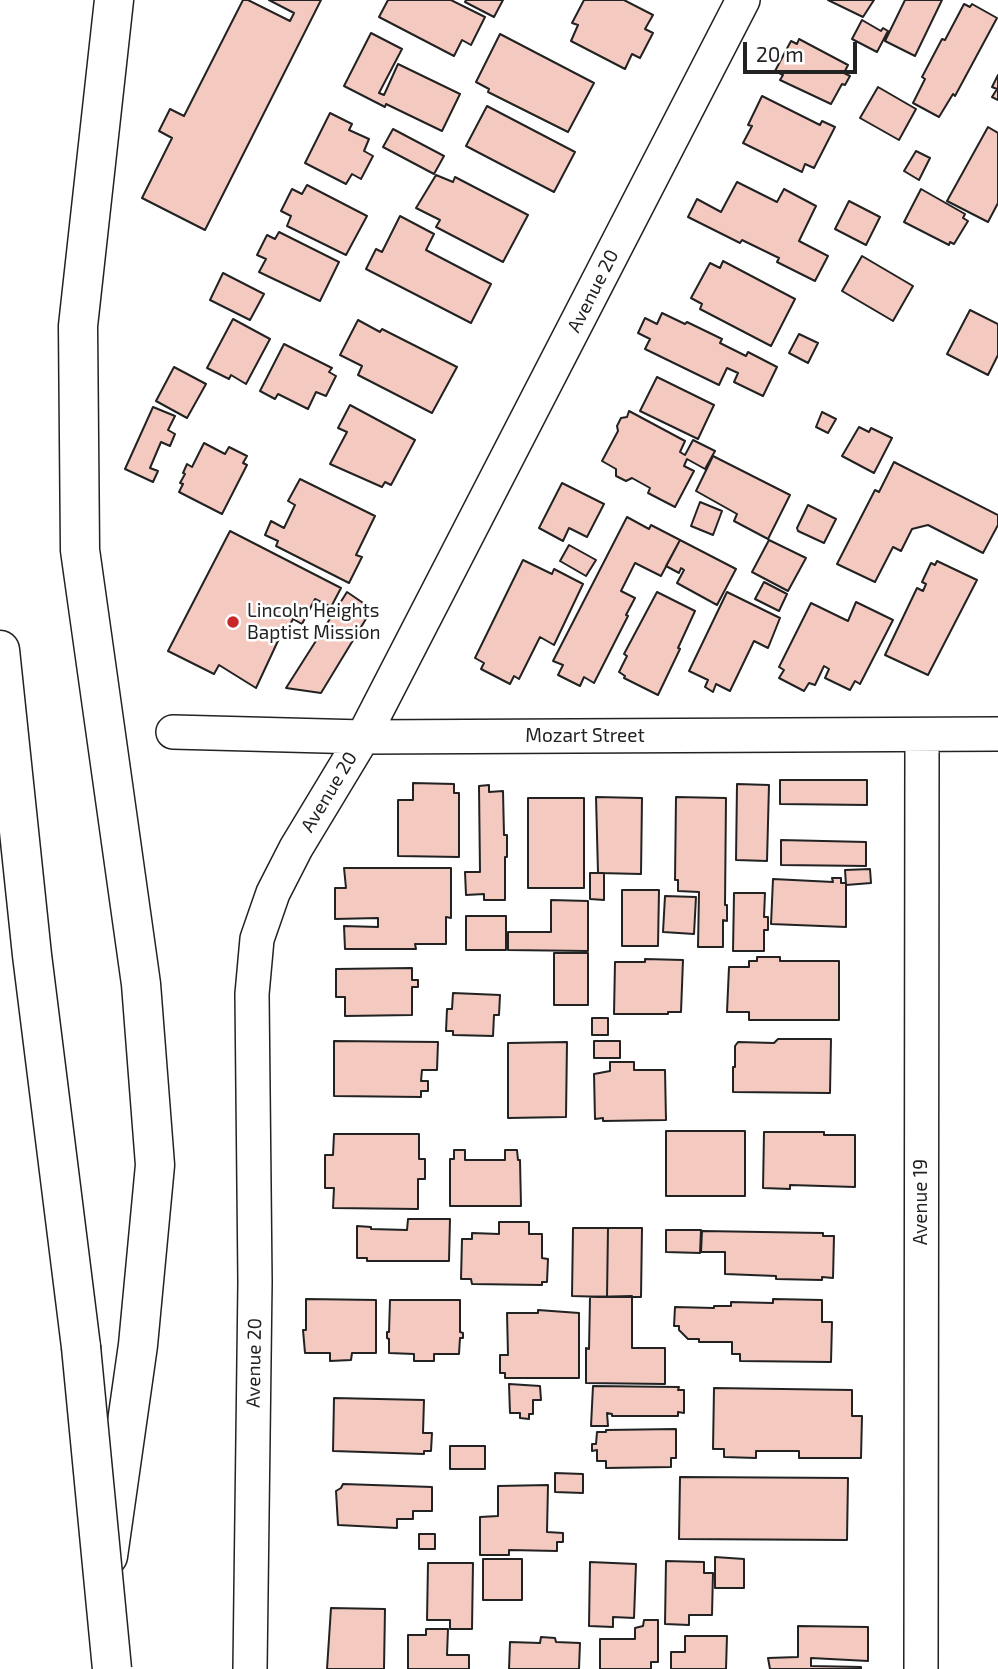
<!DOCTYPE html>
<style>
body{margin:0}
#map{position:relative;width:998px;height:1669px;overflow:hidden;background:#fff;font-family:"Exo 2",sans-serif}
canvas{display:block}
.scale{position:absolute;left:743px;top:42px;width:114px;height:32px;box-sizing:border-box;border:4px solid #222;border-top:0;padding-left:9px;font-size:21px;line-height:24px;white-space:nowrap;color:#222;-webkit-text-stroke:5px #fff;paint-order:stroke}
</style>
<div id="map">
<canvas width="998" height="1669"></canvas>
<div class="scale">20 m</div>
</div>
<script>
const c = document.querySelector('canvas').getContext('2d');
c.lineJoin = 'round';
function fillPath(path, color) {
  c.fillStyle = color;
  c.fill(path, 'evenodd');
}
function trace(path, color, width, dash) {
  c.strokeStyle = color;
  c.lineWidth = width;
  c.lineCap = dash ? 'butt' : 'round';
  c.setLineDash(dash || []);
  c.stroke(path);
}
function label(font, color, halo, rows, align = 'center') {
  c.font = font + ' "Exo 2",sans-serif';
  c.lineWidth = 5;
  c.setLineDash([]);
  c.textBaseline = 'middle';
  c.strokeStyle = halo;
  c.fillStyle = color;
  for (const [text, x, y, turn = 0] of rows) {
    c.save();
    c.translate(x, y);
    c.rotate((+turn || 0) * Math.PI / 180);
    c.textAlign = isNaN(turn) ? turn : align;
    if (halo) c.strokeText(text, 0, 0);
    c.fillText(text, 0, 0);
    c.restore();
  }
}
const building = new Path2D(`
 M243,0h5l42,21 4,-8 -25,-13h52l-116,230 -63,-32 30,-60 -13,-7 11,-22 14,7z
 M388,0h63l34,17 -14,28 -9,-5 -8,16 -75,-39z
 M466,0h37l-9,17 -29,-15z
 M584,0h40l29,15 -8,14 8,4 -13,25 -8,-4 -7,15 -54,-28 7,-16 -6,-2z
 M828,0h46l-11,17z
 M905,0h37l-27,56 -30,-15z
 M964,4l6,3 2,-3 25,14 -42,78 -2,-2 -14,23 -26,-14 12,-24 -3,-2 20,-38 3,1z
 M862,20l19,11 2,-3 5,3 -11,21 -25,-13z
 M371,33l31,16 -23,44 5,2 14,-31 62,30 -18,37 -56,-27 -1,3 -41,-21z
 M500,34l94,49 -26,49 -80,-40 1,-3 -13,-7z
 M799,39l49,26 -4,8 6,3 -5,9 -3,-1 -11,20 -51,-24 3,-5 -8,-4 16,-30 6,3z
 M998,75v25l-6,-3 5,-8 -5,-2z
 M878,87l38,22 -17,31 -39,-22z
 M762,96l58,29 2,-4 13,6 -21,41 -9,-4 -3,8 -59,-29 9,-17 -4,-1z
 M487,106l88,46 -21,40 -88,-46z
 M330,113l22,11 -3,6 20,9 -5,12 9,5 -12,23 -9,-5 -6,10 -41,-21z
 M988,127l10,6v70l-10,19 -41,-21z
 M393,129l51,27 -10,18 -51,-27z
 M916,151l14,7 -11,22 -15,-9z
 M436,175l17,7 2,-5 73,38 -25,47 -67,-35 4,-7 -24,-12z
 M737,182l40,20 7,-13 32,17 -17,35 29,15 -13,25 -38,-19 2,-4 -37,-18 -2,3 -52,-26 9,-18 24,13z
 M307,185l60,31 -21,39 -59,-29 4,-10 -10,-5 11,-22 10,5z
 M921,189l44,25 -2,4 5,3 -14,23 -4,-2 -1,3 -45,-23z
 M849,201l31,16 -14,28 -31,-16z
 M400,216l34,18 -8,16 65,34 -20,39 -105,-54 10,-20 6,3z
 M279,232l60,30 -19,39 -61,-29 7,-13 -9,-4 10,-20 8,4z
 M862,256l51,30 -20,35 -51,-30z
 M723,261l72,38 -24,47 -71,-37 2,-5 -11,-6 19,-35 10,5z
 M223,273l41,21 -14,26 -40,-20z
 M970,310l28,14v31l-10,20 -41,-21z
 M662,313l23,11 2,-2 35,17 -2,4 26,13 2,-4 29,15 -14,29 -29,-14 4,-9 -11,-5 -8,17 -74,-36 5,-10 -12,-6 7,-15 12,6z
 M233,319l37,20 -24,45 -15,-9 -2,4 -22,-11z
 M358,320l22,12 2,-3 75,38 -25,46 -74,-38 4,-9 -22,-11z
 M799,334l19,9 -10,20 -19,-10z
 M284,344l48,24 -3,4 7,4 -10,20 -10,-4 -8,17 -30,-15 -3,5 -15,-8z
 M174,367l32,17 -19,34 -31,-17z
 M657,377l57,28 -16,34 -58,-28z
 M350,405l65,35 -24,45 -6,-3 -3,5 -52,-23 17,-32 -9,-4z
 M153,407l22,9 -7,14 7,4 -5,12 -9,-4 -11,26 8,3 -5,11 -28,-13z
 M629,411l56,30 -5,11 5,3 8,-15 22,11 -10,18 -18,-10 -3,7 10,5 -19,36 -27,-14 2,-5 -18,-10 -6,3 -10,-5v-7l-14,-8 16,-30 -1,-5 4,-8 6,-1z
 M822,412l14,7 -8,14 -12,-6z
 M859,427l10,5 2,-4 21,10 -18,35 -32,-17z
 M204,443l21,11 4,-7 18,9 -4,7 4,2 -25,49 -43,-22 4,-8 -3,-1 5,-9 -2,-1 4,-9 5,3z
 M713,456l77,39 -22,44 -34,-18 3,-7 -41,-23z
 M894,462l104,53v10l-15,28 -55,-28 -16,4 -11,22 -8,-4 -18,35 -38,-18 38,-74 4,2z
 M300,479l75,37 -19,39 6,2 -13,26 -73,-37 2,-5 -13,-6 6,-14 13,7 11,-23 -7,-4z
 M562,483l42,21 -17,33 -18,-9 -6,13 -24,-13z
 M700,502l22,9 -9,24 -22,-9z
 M808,505l28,14 -12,24 -26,-12 -1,-3z
 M627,517l22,12 2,-4 29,15 -19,36 -26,-13 -14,28 14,7 -9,17 2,1 -34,67 -10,-6 -4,9 -22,-11 5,-10 -10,-4z
 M230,531l111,57 -10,19 -16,-8 -13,25 -9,-5 -6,11 -3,-2 -28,60 -37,-23 -5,9 -46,-23z
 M680,540l56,29 -19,36 -40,-22 7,-13 -3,-2 -2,5 -13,-7z
 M769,540l37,18 -18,33 -36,-19z
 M569,545l27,15 -10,16 -26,-15z
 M523,560l29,14 2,-5 29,15 -29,61 -14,-8 -21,42 -5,-3 -4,8 -29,-15 3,-6 -9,-5z
 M937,561l40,19 -49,95 -43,-20 32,-67 6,3 3,-7 -4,-2 9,-19 4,2z
 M764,582l23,12 -8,17 -24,-12z
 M347,592l25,17 -51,84 -35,-5z
 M657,592l38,19 -17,37 2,1 -22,46 -34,-17 1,-2 -6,-4 8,-16 -3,-2z
 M727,592l53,26 -12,30 -14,-7 -24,50 -14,-7 -3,8 -8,-5 3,-7 -19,-9z
 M856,602l37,18 -33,64 -5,-3 -5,9 -25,-12 4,-9 -5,-3 -9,19 -6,-2 -5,8 -25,-13 5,-8 -5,-3 32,-64 37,18z
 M780,780h87v25l-87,-1z
 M413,783l41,1v9h5v64l-61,-1v-56h15z
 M737,784l32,1 -2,76 -31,-1z
 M489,785v7l14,-1 1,44h3v22h-2v43h-21v-6l-18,1 -1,-23h15l-1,-86z
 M596,797l46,1 -1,76 -43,-1z
 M676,797l50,1 -1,107h2v16l-4,-1v27h-25l1,-55 -21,-1v-11h-3z
 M528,798h56v90h-56z
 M781,840l85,2v24l-85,-1z
 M344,868h107v50l-5,-1v27h-31l1,5h-71l-1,-23 34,1v-9l-43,1v-31h11z
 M870,869l1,14 -25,2 -1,-15z
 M590,873h14v27l-14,-1z
 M832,878h9v5h5v44l-75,-3 2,-45 60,3z
 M622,890h37l-1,56h-36z
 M734,893h31l-1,24h4v13h-4v21h-31z
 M665,896l31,1 -2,37 -31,-2z
 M551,900l37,1v50l-80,-1v-18h43z
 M466,916h40v34h-40z
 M554,953h34v52h-34z
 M757,957h23v4h59v59h-90v-8h-22l2,-45h20v-6h8z
 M645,959l38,1 -2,52h-13v2h-54l1,-52h30z
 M412,968v12h6v7h-6v28l-67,1v-19h-9v-28z
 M453,993l47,2 -1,20h-5l-1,21 -40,-1v-4h-7l1,-22h5z
 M592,1018h16v17h-16z
 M778,1039h53l-1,54 -97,-1v-25h2v-21l3,-4 36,1z
 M334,1041l104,1 -1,28h-15l-1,11h7v10h-7v6l-87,-1z
 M594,1041h26v17h-26z
 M567,1042l-1,75 -58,1v-75z
 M610,1062h24v8h31l1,50 -63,1v-3l-8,1 -1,-45 16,-3z
 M666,1131h79v65h-79z
 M764,1132h60v3h31v52l-65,-2v4l-27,-1z
 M334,1134h85v25h6v20h-7v30l-85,-1 1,-20h-9v-33h8z
 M454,1150h11v10h40v-10h12l1,10h2l1,46h-71v-47h4z
 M408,1219h42l-1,42h-82v-3h-10v-32l14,1v2l36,1z
 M499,1222h30v12h13v24l6,1 -1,23h-5v3l-70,-1 -1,-5h-10l1,-40h10v-6l27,1z
 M573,1228h35l-1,69 -35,-1z
 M608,1228h34l-1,69h-34z
 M666,1230h35l-1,23 -34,-1z
 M702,1231l121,2v3h11l-1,42 -11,-1v3l-46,-1v-3l-51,-2v-22h-24z
 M632,1296v52h33v36l-79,-1v-35l3,1 1,-52z
 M306,1299l70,1v53h-24l-1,7 -21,1v-8h-25l-2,-23h3z
 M773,1299l49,1v22h10l-1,40 -91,-1v-7h-8v-12h-33v-3h-11l-9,-9v-4h-5l1,-19 39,1v-2h17v-4l42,1z
 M390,1300h70v32l3,1v5h-3l-1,16h-25v7h-20v-7l-25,-1v-14l-2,-1v-6h2z
 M538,1310l41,3v65h-74v-5h-5v-18h8l-1,-42h31z
 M509,1384l31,2 1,14h-8v14h-4v5l-9,-1v-5h-10z
 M593,1386l86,1 -1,3h6v23l-6,-1v4h-66v-2l-5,-1 1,13h-17z
 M714,1388l138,2v26h10l-1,42h-62v-7h-43v7l-32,-1v-8h-11z
 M334,1398l90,2 -1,33h9l-1,18h-7v3l-91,-3z
 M676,1429v29h-5v9l-65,1v-7h-9v-11l-5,1v-7h4l1,-12h9v-2z
 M450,1446h35v23h-35z
 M555,1473l28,1v19l-28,-1z
 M680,1477l168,1 -1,62 -168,-1z
 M343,1484l89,3v24h-19v8h-16v9l-59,-3 -2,-34 5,-3z
 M548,1485l-1,47 16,1v9h-6v9l-48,-1v5h-29v-38l18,-1v-30z
 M419,1534h16v15h-16z
 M715,1557l29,2v29h-29z
 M483,1559h39v41h-39z
 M666,1561l38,1v11h9l-1,42h-23v10l-24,-1z
 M590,1562l46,2 -2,54 -21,-1v10l-24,-1z
 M428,1563h45l-1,66h-22v-9h-23z
 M331,1608l54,1 -1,60h-57z
 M644,1620h14v42h-7v7h-51v-30h35v-11l8,-2z
 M798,1626l70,1v34l-57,-3v8l50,1v2h-91l-2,-11 30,-1z
 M426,1629h22l-1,26h22v14h-61v-34h18z
 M685,1636h42l-1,33h-55v-17h14z
 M541,1637l14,1 1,4 24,1 -1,26h-70l1,-27 30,1z`);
const minor = new Path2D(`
 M173,732l190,5 635,-3
 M250,1669l5,-387 -3,-288 5,-55 16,-46 23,-45 67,-111 380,-737
 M921,1669l1,-933`);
const motorway = new Path2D(`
 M0,650l32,305 49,392
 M108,1556l30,-211 17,-180 -14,-181 -61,-434 -2,-224 36,-326`);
const motorwayBridge = new Path2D(`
 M81,1347l31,322`);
const markers = [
 [233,622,7,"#c62828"]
];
const streetNames = [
 ["Avenue 20",593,291,-63],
 ["Mozart Street",585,736],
 ["Avenue 20",329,792,-59],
 ["Avenue 19",921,1202,-90],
 ["Avenue 20",254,1363,-89]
];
const poiNames = [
 ["Lincoln Heights",247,611],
 ["Baptist Mission",247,633]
];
fillPath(building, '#f3c9c0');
trace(building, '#222', 2);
trace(minor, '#222', 36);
trace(motorway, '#222', 41);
trace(minor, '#fff', 33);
trace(motorway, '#fff', 38);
trace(motorwayBridge, '#222', 41, []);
trace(motorwayBridge, '#fff', 38);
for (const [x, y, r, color] of markers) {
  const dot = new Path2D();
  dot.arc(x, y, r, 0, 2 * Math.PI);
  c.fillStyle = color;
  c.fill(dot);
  trace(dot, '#fff', 2.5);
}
label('19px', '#222', '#fff', streetNames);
label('19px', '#222', '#fff', poiNames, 'left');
</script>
